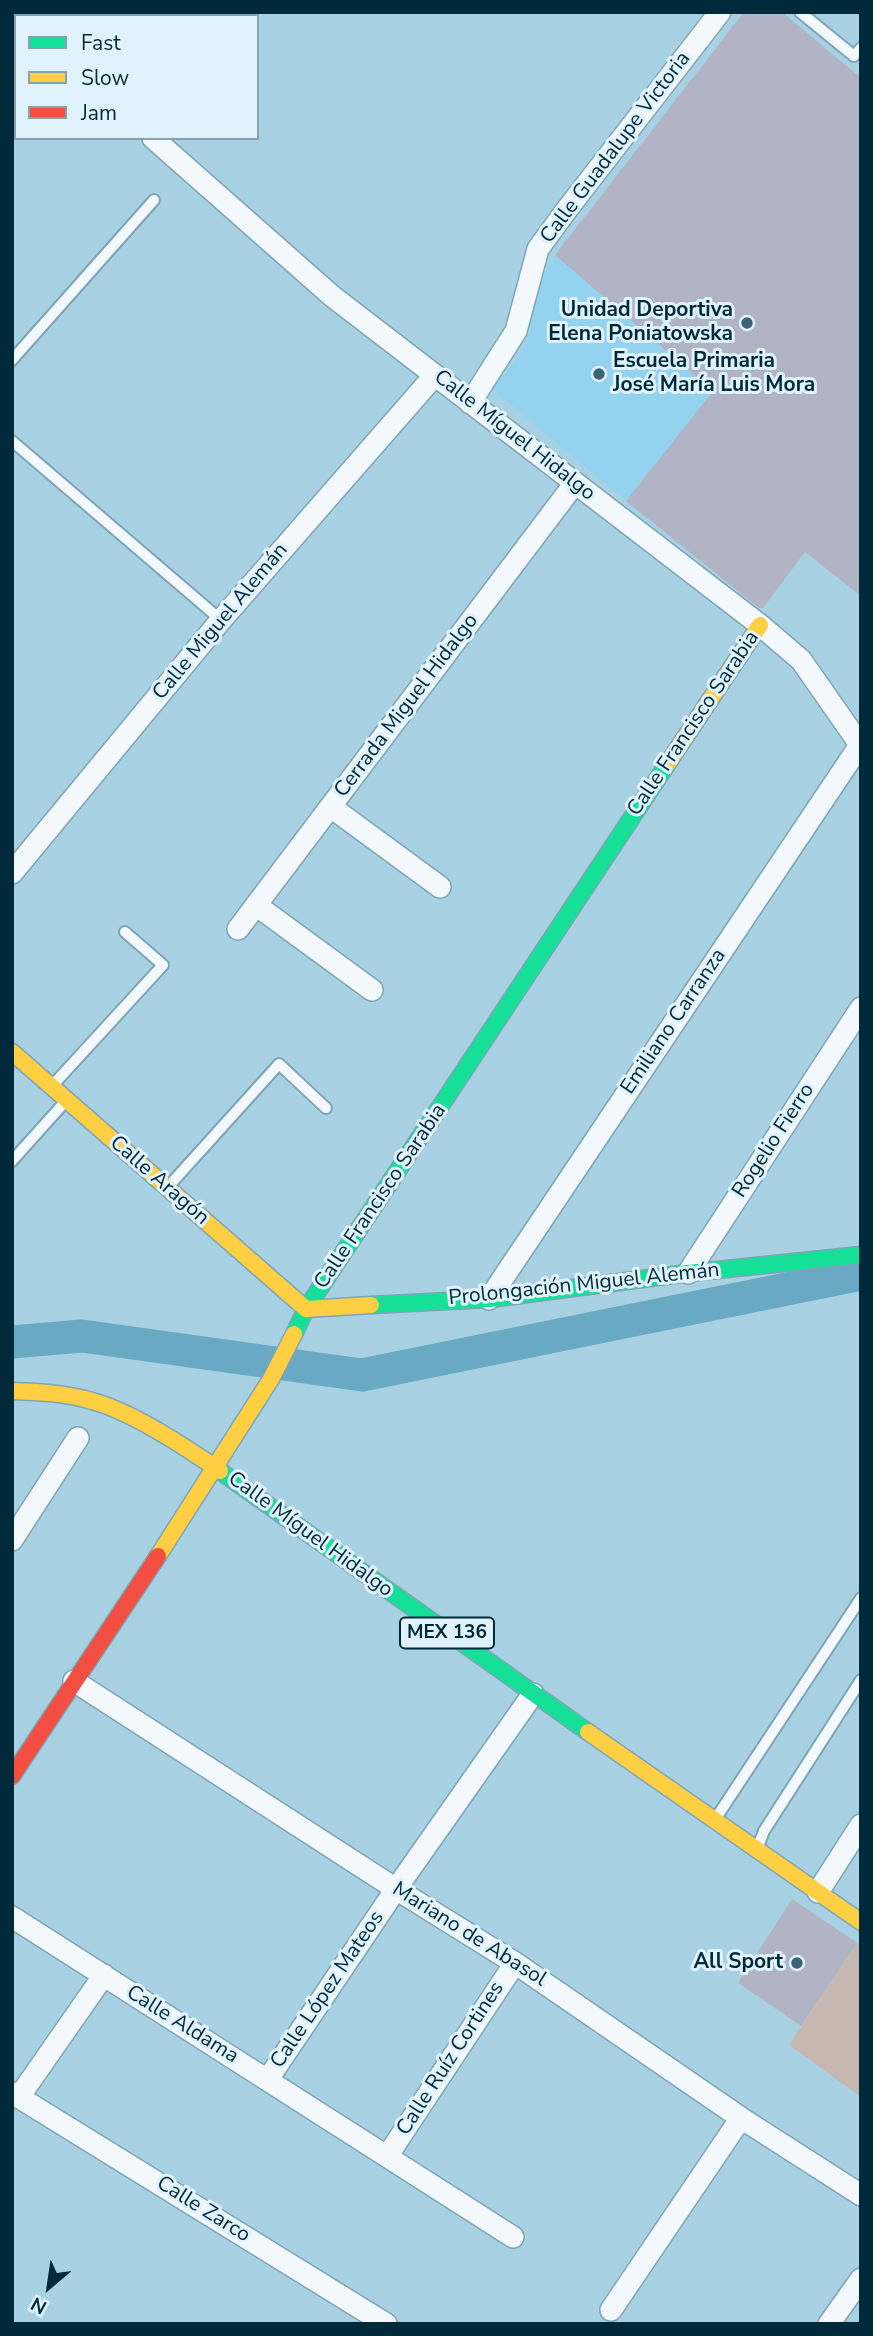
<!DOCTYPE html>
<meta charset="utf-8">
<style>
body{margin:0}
#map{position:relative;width:873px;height:2336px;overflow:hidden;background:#a8d1e4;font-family:"Nunito Sans",sans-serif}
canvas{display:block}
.frame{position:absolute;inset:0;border:14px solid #002a3a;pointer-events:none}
.legend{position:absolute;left:14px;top:14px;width:245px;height:126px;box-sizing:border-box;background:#e0f2fb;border:2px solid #86a2ae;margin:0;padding:9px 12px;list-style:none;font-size:21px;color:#002a3a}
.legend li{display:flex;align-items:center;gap:14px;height:35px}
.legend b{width:35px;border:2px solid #86a2ae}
.north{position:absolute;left:14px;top:2252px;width:70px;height:70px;-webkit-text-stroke:5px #e0f2fb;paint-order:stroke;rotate:209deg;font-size:19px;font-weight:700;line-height:28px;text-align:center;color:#002a3a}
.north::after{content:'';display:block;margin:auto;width:24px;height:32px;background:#002a3a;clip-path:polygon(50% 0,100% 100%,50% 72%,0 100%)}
</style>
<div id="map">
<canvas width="873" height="2336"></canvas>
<div class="frame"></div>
<ul class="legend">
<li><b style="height:9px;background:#16e098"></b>Fast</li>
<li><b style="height:9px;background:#ffcf43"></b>Slow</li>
<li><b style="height:9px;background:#f24e42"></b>Jam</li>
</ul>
<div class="north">N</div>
</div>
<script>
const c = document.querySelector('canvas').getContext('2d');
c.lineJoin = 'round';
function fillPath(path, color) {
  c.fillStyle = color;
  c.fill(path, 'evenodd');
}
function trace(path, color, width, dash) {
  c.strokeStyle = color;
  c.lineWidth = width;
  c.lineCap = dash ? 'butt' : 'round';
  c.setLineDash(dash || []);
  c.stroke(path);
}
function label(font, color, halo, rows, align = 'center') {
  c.font = font + ' "Nunito Sans",sans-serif';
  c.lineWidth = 6;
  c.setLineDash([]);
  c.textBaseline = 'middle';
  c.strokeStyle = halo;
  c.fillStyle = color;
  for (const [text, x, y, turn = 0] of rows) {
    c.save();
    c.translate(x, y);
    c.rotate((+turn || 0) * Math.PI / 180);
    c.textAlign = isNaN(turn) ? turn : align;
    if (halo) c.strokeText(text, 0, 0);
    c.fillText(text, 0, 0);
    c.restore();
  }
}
const built = new Path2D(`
 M555,255l158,136 -87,110 -134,-112 34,-43 15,-66z`);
const green = new Path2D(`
 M857,1943l4,3v151l-72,-52z`);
const river = new Path2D(`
 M12,1342l70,-6 280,39 499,-101`);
const building = new Path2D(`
 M744,12h38l79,66v518l-56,-44 -42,56h-4l-133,-107 87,-110 -158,-136z
 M792,1899l65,44 -56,83 -63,-43z`);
const lane = new Path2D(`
 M800,12l54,44 7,-8
 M12,360l142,-160
 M12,441l209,179
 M52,1086l111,-121 -38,-33
 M12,1161l52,-58
 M167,1188l112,-124 47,44
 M718,1815l143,-217
 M759,1844l5,-13 97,-151`);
const street = new Path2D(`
 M12,12l4,4
 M12,98l4,-4
 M153,138l179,158 428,329 41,35 60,86
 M470,403l46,-72 22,-82 27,-37 155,-200
 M331,807l109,80
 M12,873l209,-253 214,-245
 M256,905l116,85
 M238,929l337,-446
 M688,1273l173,-265
 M489,1299l371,-554
 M12,1540l66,-102
 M74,1681l322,208 119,74 226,155 120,77
 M818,1892l43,-67
 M12,1917l501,320
 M268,2079l128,-190 137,-195
 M12,2093l374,231
 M19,2097l85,-122
 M388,2155l127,-192
 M611,2310l130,-192
 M829,2324l32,-45`);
const fast = new Path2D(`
 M371,1305l118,-6 199,-26 173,-18
 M294,1334l12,-25 362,-546
 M220,1471l368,261`);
const slow = new Path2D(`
 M668,763l92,-138
 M12,1052l294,257 65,-4
 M12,1391c27,1 54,2 80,10 38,10 95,47 128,70
 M158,1556l113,-177 23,-45
 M588,1732l273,190`);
const jam = new Path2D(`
 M12,1776l146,-220`);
const markers = [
 [747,323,7,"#3b6476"],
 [599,374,7,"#3b6476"],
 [797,1963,7,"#3b6476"]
];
const shields = [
 [447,1633,94]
];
const shieldNames = [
 ["MEX 136",447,1633]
];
const streetNames = [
 ["Calle Guadalupe Victoria",616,148,-53],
 ["Calle Míguel Hidalgo",514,436,38],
 ["Calle Miguel Alemán",221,622,-50],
 ["Cerrada Miguel Hidalgo",407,706,-53],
 ["Calle Francisco Sarabia",694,724,-56],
 ["Emiliano Carranza",674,1022,-56],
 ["Rogelio Fierro",774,1141,-57],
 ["Calle Aragón",159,1181,41],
 ["Calle Francisco Sarabia",381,1197,-56],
 ["Prolongación Miguel Alemán",584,1285,-6],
 ["Calle Míguel Hidalgo",310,1535,36],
 ["Mariano de Abasol",469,1935,32],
 ["Calle López Mateos",328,1990,-56],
 ["Calle Aldama",182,2025,32],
 ["Calle Ruíz Cortines",451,2059,-57],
 ["Calle Zarco",203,2210,32]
];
const poiNames = [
 ["Unidad Deportiva",733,311],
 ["Elena Poniatowska",733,335],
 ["Escuela Primaria",613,362,"left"],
 ["José María Luis Mora",613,386,"left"],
 ["All Sport",783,1963]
];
fillPath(built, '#93d3f0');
fillPath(green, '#c6b8b0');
trace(river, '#6aa9c4', 33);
fillPath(building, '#b0b4c4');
trace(lane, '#7ea5b5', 14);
trace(street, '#7ea5b5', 24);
trace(fast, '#7ea5b5', 19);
trace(slow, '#7ea5b5', 19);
trace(jam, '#7ea5b5', 19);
trace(lane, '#f2f8fb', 10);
trace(street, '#f2f8fb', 21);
trace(fast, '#16e098', 16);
trace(slow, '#ffcf43', 16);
trace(jam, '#f24e42', 16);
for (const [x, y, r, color] of markers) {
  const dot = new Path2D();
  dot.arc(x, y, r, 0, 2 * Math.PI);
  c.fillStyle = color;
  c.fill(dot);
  trace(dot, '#e0f2fb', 2.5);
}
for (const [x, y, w] of shields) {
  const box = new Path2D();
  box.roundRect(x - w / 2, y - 15.5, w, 31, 5);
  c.fillStyle = '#e0f2fb';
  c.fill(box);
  trace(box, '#002a3a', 2);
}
label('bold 19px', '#002a3a', null, shieldNames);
label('21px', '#002a3a', '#e0f2fb', streetNames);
label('bold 21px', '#002a3a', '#e0f2fb', poiNames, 'right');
</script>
